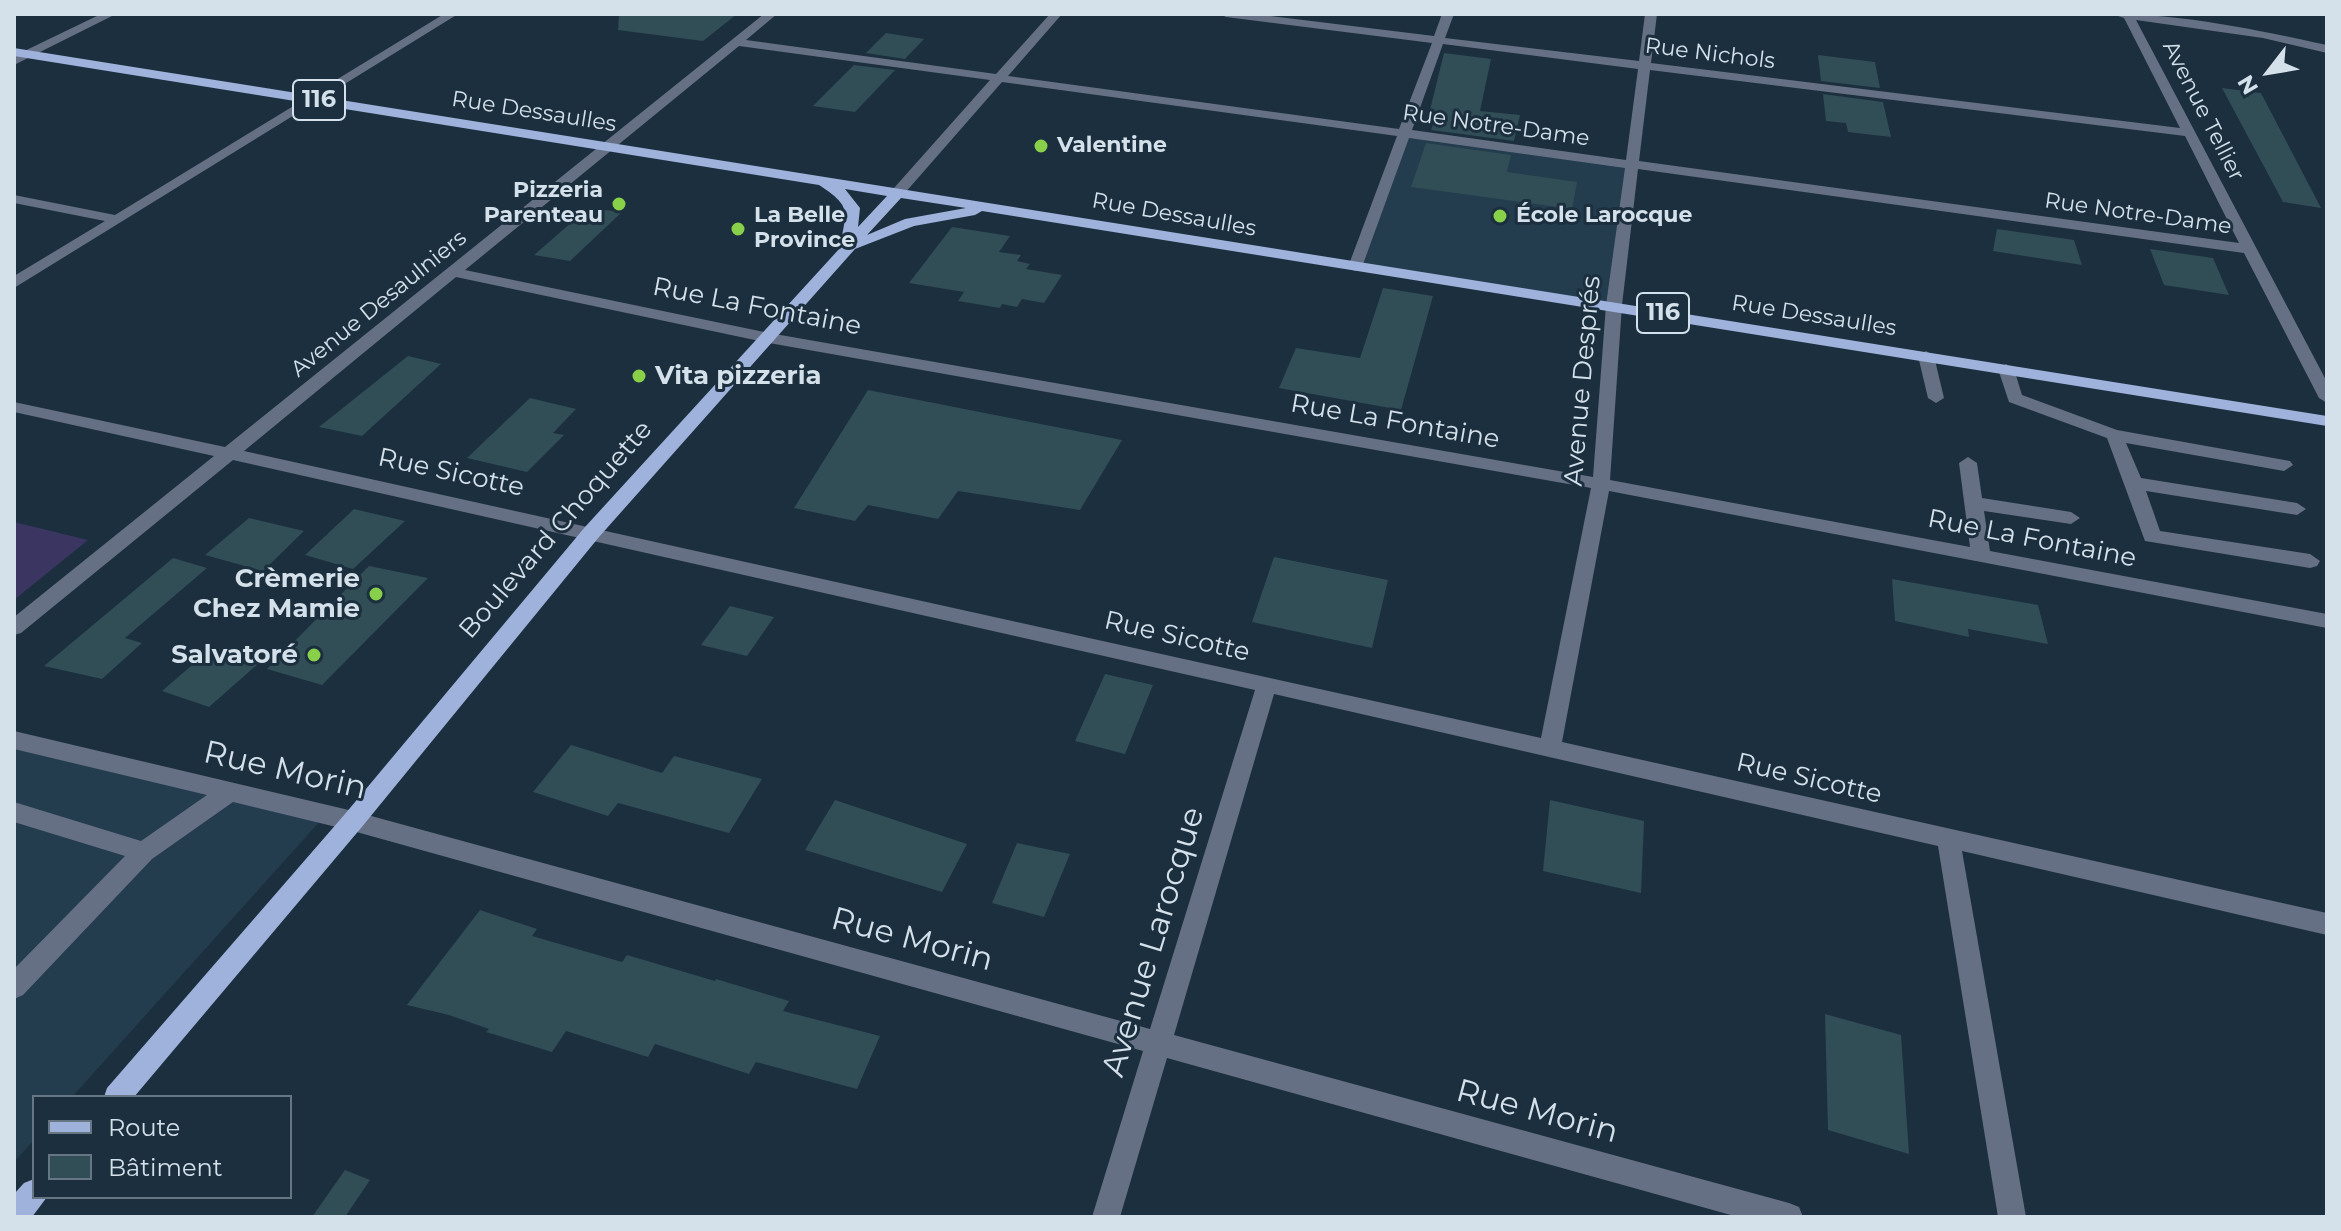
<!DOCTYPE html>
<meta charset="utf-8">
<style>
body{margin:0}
#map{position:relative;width:2341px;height:1231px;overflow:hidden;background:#1c2f3e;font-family:Montserrat,sans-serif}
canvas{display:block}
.frame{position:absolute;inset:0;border:16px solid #d4e0ea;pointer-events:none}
.legend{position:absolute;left:32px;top:1095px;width:260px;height:104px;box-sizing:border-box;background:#1c2f3e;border:2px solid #667683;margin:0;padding:10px 14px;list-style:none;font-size:24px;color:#d4e0ea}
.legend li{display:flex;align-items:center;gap:16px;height:40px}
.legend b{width:40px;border:2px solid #667683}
.north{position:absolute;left:2229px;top:32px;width:80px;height:80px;-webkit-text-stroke:6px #1c2f3e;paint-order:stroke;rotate:239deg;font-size:22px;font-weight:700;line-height:32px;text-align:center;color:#d4e0ea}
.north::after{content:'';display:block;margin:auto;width:28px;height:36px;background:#d4e0ea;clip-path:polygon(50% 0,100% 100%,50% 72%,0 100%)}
</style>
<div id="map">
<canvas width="2341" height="1231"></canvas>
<div class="frame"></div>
<ul class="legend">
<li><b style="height:10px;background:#9eb2db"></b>Route</li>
<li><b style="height:22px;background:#314d56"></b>Bâtiment</li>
</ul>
<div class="north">N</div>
</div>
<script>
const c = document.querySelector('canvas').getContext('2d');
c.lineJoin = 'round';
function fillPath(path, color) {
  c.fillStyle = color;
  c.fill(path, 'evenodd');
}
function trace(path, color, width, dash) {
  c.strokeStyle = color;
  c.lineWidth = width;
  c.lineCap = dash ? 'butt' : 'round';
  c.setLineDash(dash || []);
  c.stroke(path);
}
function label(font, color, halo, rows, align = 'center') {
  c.font = font + ' Montserrat,sans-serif';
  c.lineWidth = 6;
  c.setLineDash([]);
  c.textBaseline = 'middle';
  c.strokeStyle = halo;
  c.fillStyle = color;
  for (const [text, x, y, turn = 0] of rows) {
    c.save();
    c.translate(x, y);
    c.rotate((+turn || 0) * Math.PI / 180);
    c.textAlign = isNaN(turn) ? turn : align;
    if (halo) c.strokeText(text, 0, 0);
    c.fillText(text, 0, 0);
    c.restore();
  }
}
const built = new Path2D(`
 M1404,134l229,31 -19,140 -259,-38z
 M14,741l308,78 -250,278h-38v43l-20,22z`);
const green = new Path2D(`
 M14,522l74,18 -74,60z`);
const building = new Path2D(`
 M619,14h118l-34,27 -85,-11z
 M886,33l38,6 -19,20 -39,-6z
 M1444,53l47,6 -11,52 40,4 -6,26 -83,-11 3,-8h-7z
 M1818,55l57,7 5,26 -59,-7z
 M854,65l41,5 -40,42 -42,-6z
 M2222,88l39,5 60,115 -38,-6z
 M1823,94l60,8 8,35 -43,-5 -2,-9 -20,-2z
 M1426,143l85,12 -4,17 70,10 -5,27 -161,-22z
 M588,208l34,4 -52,49 -36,-6z
 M952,227l58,9 -11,16 22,3 -4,6 13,3 -4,5 36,6 -18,28 -22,-4 -5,8 -15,-3 -2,4 -42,-7 6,-9 -55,-9z
 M1997,229l77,11 8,25 -89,-14z
 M2150,249l63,9 16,37 -65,-10z
 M1383,288l50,8 -32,114 -122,-22 17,-40 64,10z
 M408,356l33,8 -79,72 -43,-9z
 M868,390l254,50 -42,70 -122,-19 -20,28 -70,-14 -13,16 -61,-13z
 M530,398l46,11 -23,24 11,2 -37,37 -60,-14z
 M354,509l51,12 -52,48 -48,-14z
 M249,518l55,13 -41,40 -58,-16z
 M1274,557l114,23 -16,68 -120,-26z
 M173,558l34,10 -82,70 17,5 -40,36 -58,-13z
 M369,566l59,12 -106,107 -55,-16z
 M1892,579l146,26 10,39 -80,-15 1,8 -74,-16z
 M730,606l44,11 -27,39 -46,-11z
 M213,647l46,16 -50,44 -47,-16z
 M1105,674l48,11 -28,69 -50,-13z
 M571,745l91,28 12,-17 88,23 -33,54 -111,-30 -10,13 -75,-24z
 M835,800l132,44 -25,48 -137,-42z
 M1550,800l94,21 -3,72 -98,-22z
 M1017,843l53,11 -26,63 -52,-14z
 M480,910l57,19 -5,7 90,26 5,-7 88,26 1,-2 73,22 -6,10 97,25 -23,53 -101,-27 -7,12 -94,-30 -7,13 -82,-26 -14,21 -66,-20 3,-3 -40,-14 -42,-10z
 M1825,1014l76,21 8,119 -81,-24z
 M345,1170l25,10 -25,37h-33z`);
const minor = new Path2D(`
 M101,14h15l-102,51v-9z
 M444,14h14l-444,274v-12l91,-55 -91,-18v-8l101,20z
 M764,14h13l-31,26 250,34 54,-60h12l-54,62 391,53 33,-86 -206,-26 -6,-3h34l180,22 8,-22h12l-9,24 194,23 6,-47h12l-6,49 529,65 -56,-110 -12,-4c72,0 145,16 215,31v8l-64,-15 -127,-18 191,362v21l-8,-5 -75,-145 -606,-84 -16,136 -12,175 360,67 -11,-84 9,-6 9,6 5,35 89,14 9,6 -9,6 -87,-13 6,40 337,63v14l-718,-137 -47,251 765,171v22l-365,-84 64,366h-28l-60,-371 -664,-152 -100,341 615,168 10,4 4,10h-65l-571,-159 -47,159h-28l51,-166 -790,-220 -120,-29 -81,57 -129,136 -9,4v-30l111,-113 -111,-34v-20l127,39 66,-46 -193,-46v-18l339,80 797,218 105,-339 -1022,-230 -212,173 -7,2v-18l200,-161 -200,-44v-10l211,45zM1443,44l195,25 -12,91 -214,-30zM739,46l251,34 -96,108v6h10l98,-112 395,54 -49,131 7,4 7,-4 47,-129 216,30 -19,137 -13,172 -824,-144 -304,-63zM1650,70l535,66 54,107 -600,-82zM456,277l313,66 822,145 -50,250 -1297,-287z
 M1926,351l8,5 10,42 -8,5 -8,-5 -10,-42z
 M2006,364l8,5 8,26 95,35 173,31 3,4 -9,6 -158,-28 15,35 156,25 9,6 -9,6 -151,-24 14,40 150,23 10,7 -3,5 -7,2 -165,-27 -38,-103 -98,-36 -11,-33z`);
const major = new Path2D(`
 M14,48l2313,368v10l-1345,-215 -7,4 -61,11 -59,23 -256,288 -238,291 -227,269h-30l3,-9 238,-274 240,-287 255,-279c6,-37 13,-41 -21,-63l-805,-129zM845,189l42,7 -29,31 2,-19zM901,198l65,10 -61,11 -38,16z
 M34,1179v18h13l-15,20h-18v-23l10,-11z`);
const markers = [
 [1041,146,8,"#88cf4a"],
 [619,204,8,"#88cf4a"],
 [1500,216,8,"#88cf4a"],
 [738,229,8,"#88cf4a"],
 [639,376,8,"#88cf4a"],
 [376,594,8,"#88cf4a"],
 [314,655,8,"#88cf4a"]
];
const farStreetnames = [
 ["Rue Nichols",1710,54,7],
 ["Avenue Tellier",2203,111,63],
 ["Rue Dessaulles",534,112,9],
 ["Rue Notre-Dame",1496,126,8],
 ["Rue Notre-Dame",2138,214,8],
 ["Rue Dessaulles",1174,215,10],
 ["Avenue Desaulniers",379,304,-39],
 ["Rue Dessaulles",1814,316,9]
];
const farPoinames = [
 ["Valentine",1057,146],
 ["Pizzeria",603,191,"right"],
 ["Parenteau",603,216,"right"],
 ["La Belle",754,216],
 ["Province",754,241],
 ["École Larocque",1516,216]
];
const shields = [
 [319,100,52],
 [1663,313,52]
];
const shieldNames = [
 ["116",319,100],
 ["116",1663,313]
];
const streetNames = [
 ["Rue La Fontaine",757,307,11],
 ["Avenue Després",1583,381,-85],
 ["Rue La Fontaine",1395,422,10],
 ["Rue Sicotte",451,473,12],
 ["Boulevard Choquette",556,530,-49],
 ["Rue La Fontaine",2032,539,11],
 ["Rue Sicotte",1177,637,13],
 ["Rue Sicotte",1809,779,13]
];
const poiNames = [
 ["Vita pizzeria",655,376,"left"],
 ["Crèmerie",360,579],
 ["Chez Mamie",360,609],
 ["Salvatoré",298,655]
];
const nearStreetnames = [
 ["Rue Morin",285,771,13],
 ["Rue Morin",912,940,15],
 ["Avenue Larocque",1154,942,-73],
 ["Rue Morin",1537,1112,15]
];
fillPath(built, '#233c4e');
fillPath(green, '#3a3661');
fillPath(building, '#314d56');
fillPath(minor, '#667084');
fillPath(major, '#9eb2db');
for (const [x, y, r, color] of markers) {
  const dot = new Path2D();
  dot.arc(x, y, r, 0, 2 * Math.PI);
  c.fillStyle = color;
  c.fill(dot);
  trace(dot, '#1c2f3e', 3);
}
label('22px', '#d4e0ea', '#1c2f3e', farStreetnames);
label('bold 22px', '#d4e0ea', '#1c2f3e', farPoinames, 'left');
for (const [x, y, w] of shields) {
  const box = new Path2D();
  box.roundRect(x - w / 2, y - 20, w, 40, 6);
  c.fillStyle = '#1c2f3e';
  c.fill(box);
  trace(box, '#d4e0ea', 2);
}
label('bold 24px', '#d4e0ea', null, shieldNames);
label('26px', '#d4e0ea', '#1c2f3e', streetNames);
label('bold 26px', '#d4e0ea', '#1c2f3e', poiNames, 'right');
label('32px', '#d4e0ea', '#1c2f3e', nearStreetnames);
</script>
